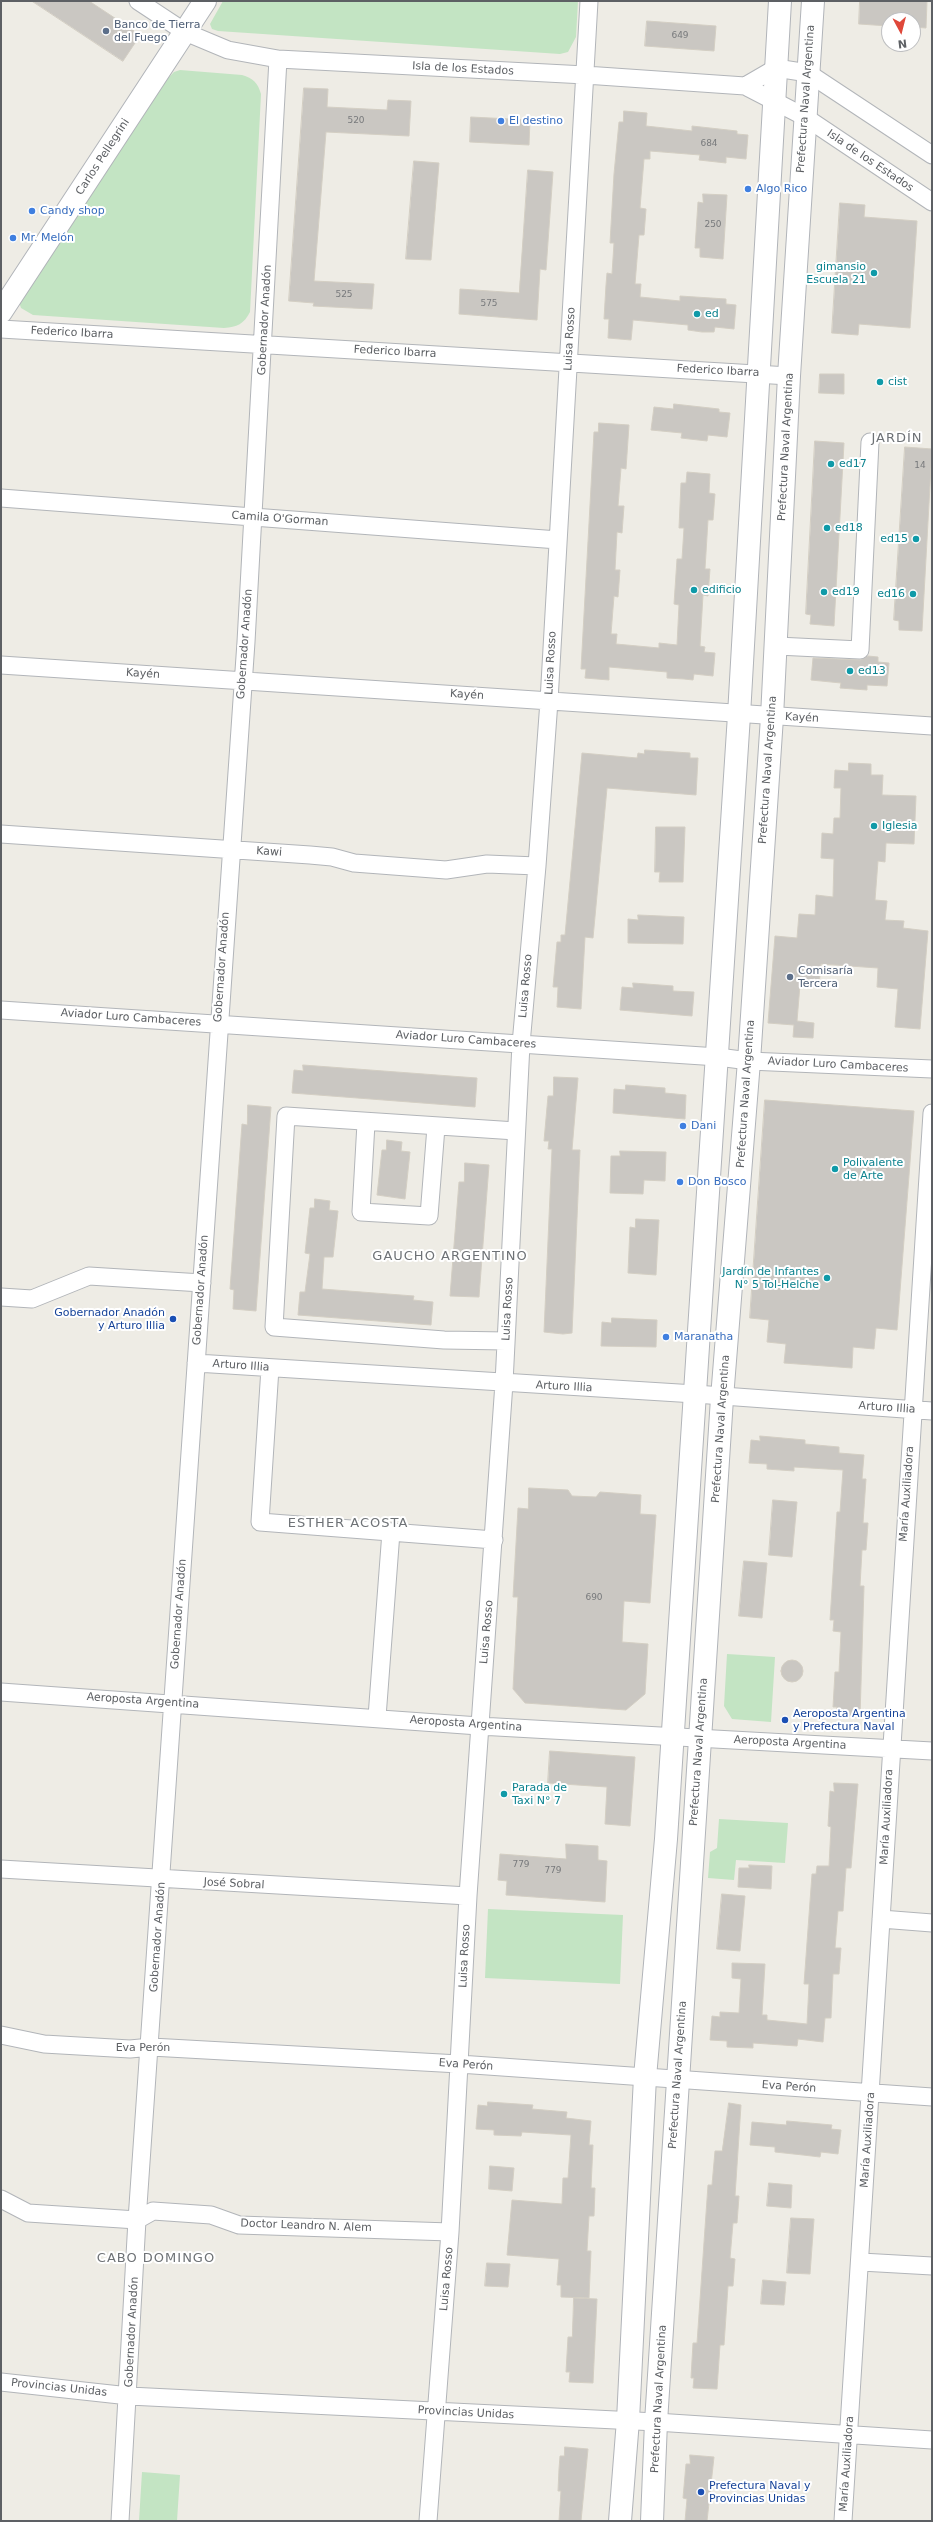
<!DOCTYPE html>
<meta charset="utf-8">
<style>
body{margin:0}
#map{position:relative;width:933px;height:2522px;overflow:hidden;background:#eeece5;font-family:"DejaVu Sans",sans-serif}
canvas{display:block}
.frame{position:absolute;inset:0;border:2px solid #5d6064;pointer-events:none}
.north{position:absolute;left:881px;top:12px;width:40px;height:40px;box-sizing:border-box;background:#fff;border:1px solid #bebfc1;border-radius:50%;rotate:173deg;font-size:11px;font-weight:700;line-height:16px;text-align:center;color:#5d6064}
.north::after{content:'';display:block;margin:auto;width:14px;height:18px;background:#df483a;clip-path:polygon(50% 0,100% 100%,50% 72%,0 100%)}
</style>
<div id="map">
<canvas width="933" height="2522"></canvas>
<div class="frame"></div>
<div class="north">N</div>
</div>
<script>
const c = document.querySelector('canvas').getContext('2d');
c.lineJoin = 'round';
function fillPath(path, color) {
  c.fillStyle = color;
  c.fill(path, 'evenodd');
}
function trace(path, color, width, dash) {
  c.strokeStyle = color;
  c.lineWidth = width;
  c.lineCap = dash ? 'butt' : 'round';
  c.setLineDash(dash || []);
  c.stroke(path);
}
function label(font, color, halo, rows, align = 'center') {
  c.font = font + ' "DejaVu Sans",sans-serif';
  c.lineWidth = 4;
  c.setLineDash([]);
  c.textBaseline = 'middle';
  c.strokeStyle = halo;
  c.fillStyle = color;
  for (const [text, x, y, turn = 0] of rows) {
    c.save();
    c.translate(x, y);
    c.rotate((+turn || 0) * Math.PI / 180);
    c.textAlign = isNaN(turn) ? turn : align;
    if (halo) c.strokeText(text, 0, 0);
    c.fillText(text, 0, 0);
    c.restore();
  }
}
const green = new Path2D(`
 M223,1h355l-2,36 -8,15 -8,2 -342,-23 -6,-2 -2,-5z
 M180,70l62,5c11,3 16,8 19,19l-11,218c-6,12 -13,15 -26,16l-191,-13 -12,-7 -2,-6 146,-221 9,-9z
 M727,1654l48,3 -4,65 -39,-3 -8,-13z
 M719,1819l69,4 -3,40 -49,-3 -2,20 -26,-2 2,-26 7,-4z
 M488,1909l135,6 -3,69 -135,-6z
 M142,2472l38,3 -3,46h-38z`);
const building = new Path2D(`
 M32,1h57l44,29 3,5 -1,8 -12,18z
 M860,1h67l-1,27 -13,-1v-7h-24v6l-30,-2z
 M647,21l69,5 -2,25 -69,-5z
 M304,88l24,1 -1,18 60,3 1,-10 23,1 -2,35 -83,-4 -12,149 60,3 -2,25 -59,-3 1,-3 -25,-2z
 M624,111l23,2 -1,13 46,5v-5l45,5v3l11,1 -2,24 -20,-2v6l-27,-3 1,-5 -50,-4v8h-6l-4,49 6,1 -2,26h-5l-4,49h6l-1,13 40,4v-5l46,3v5l10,1 -2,24 -19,-2 -1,5h-12l-14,-2v-5l-55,-5 -2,20 -23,-2 1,-19h-5l2,-34 1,-12 5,1 2,-31h-4l4,-69 5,-52h4z
 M471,117l59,3 -1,25 -59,-3z
 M414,161l25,2 -8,97 -25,-1z
 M528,170l25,2 -7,98 -6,-1 -3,51 -78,-6 1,-25 59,4z
 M703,194l24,1 -4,64 -23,-2v-9h-5l3,-46 5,1z
 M840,203l25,2 -1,12 53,4 -7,107 -51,-4 -1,11 -26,-2z
 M820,374h24v20l-25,-1z
 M674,404l45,5v3l11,1 -3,24 -19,-2 -1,6 -26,-3 1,-5 -31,-3 3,-23 19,2z
 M599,423l30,2 -3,44 -5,-1 -3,38h6l-2,27 -5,-1 -2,38h5l-2,27 -4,-1 -3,38h6l-1,10 43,4v-5l18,2 2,-40 -5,-1 3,-45h5l2,-31h-5l2,-45h5l1,-11 23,2 -1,19 6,1 -2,26h-5l-3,49h5l-2,27 -5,-1 -3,51 5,1 -1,5 11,1 -2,23 -19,-2 -1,6 -9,-1 -17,-1v-6l-58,-5v13l-24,-2 1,-9h-5l13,-237h4z
 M815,441l29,2 -10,183 -24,-2 1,-9 -5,-1z
 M905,447l27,2 -10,182 -23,-1v-9l-5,-1z
 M868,656l10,1v5l11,1 -2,23 -20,-1v5l-27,-2 1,-5 -30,-3 2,-22 47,2z
 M645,750l45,3v5h8l-2,37 -89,-7 -14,150 -8,-1 -4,72 -24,-2 1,-20h-5l4,-45h4v-7h4l17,-182 55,5 1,-5 6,1z
 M849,763l22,1v11h12l-1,20 34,1 -2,48 -28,-1 -1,19 -7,-1 -3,39 12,1 -2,19 19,1 -1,7 25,3 -8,98 -25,-2 3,-38 -21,-2 1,-19 -57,-4 -2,22 -19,-1 -3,36 17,2 -1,15 -20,-1 1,-12 -26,-2 7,-87 22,2 2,-24 16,1 1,-20 17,2 1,-38 -13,-1 1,-25 11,1 1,-16h6l1,-30h-7l1,-18 13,1z
 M656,827h29l-2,55h-24l1,-10h-5z
 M638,915l46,2 -1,27 -55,-1v-24l10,1z
 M633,983l40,3v5l21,1 -2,24 -72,-6 2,-23 11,1z
 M303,1065l174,13 -2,29 -183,-14 2,-23 9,1z
 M554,1077l24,1 -6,72h8l-8,183 -9,1 -19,-2 8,-183h-4l1,-8h-5l4,-45h5z
 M626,1085l39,3v5l21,2 -1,24 -72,-6 1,-24 11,1z
 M765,1100l149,11 -17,219 -21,-2 -2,21 -21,-2 -1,21 -68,-5 2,-19 -19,-2 2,-22 -19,-2z
 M248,1105l23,2 -15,204 -23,-2 1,-19 -4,-1 12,-165 5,1z
 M387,1140l15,2 -1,9 9,1 -5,47 -28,-4 5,-45h4z
 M620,1151l46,1 -1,29 -21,-1 -1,14 -33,-1 1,-37h9z
 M465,1163l24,2 -10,132 -29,-1 9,-114h5z
 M315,1199l15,2 -1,9 9,1 -5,46h-9l-2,32 92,7 -1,4 20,2 -2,23 -133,-10 2,-23h5l5,-38 -5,-1 5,-45h4z
 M636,1219l23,1 -3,55 -28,-2 2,-46 5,1z
 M612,1318l45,2 -1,27 -55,-1 1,-24 9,1z
 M760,1436l45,4v4l34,3v6l25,2 -2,24h4l-3,44h5l-2,27h-4l-2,36h4l-4,131 -24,-1 1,-9h-4l2,-35h4l2,-40 -8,-1 1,-11h-4l7,-108h3l3,-42 -49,-3v4l-27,-2v-5l-18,-1 2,-23 9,1z
 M529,1488l39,2 4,6 24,1 4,-5 41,3 -1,19 16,1 -6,88 -26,-2 -2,41 26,2 -3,50 -19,16 -101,-7 -12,-14 5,-92h-5l5,-89 10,1z
 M773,1500l24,2 -5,55 -23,-2z
 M744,1561l23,2 -5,55 -23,-2z
 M781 1671a11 11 0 1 1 22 0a11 11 0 1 1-22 0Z
 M550,1751l85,6 -5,69 -25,-2 2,-37 -59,-4z
 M834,1783l24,1 -7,84h-5l-3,43h-5l-3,37h6l-2,26h-6l-2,44h-6l-2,24 -25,-3 -1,7 -44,-3v5l-26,-1v-6l-17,-1 2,-24 8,1v-5l19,1 2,-34 -9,-1v-15l33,1 -3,51h5v5l40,4 2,-40h-5l8,-110h4l1,-8h12l2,-39 -3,-1 2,-35 4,1z
 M566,1844l32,2v14l9,1 -2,41 -99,-7 1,-14 -9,-1 2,-26 66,5z
 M749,1865l23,1 -1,23 -33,-2 1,-19h10z
 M722,1894l23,2 -5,55 -23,-2z
 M488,2102l45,3 -1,4 35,3 -1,6 25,3 -2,24h4l-2,43h4l-1,28h-5l-1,17 -1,18h4l-2,47 -28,-1v-12h-4l2,-26 -52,-4 5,-55 50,4 1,-26h5l3,-43 -49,-3 -1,4 -27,-1v-5l-18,-1 2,-24 9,1z
 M729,2103l12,2 -6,91h4l-2,27h-4l-3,35 5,1 -2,27h-5l-4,59h-4l-3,44 -24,-1 1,-10h-3l2,-35h4l11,-158h4l3,-34h7z
 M787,2121l45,4 -1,4 10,1 -3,24 -17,-2 -1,5 -17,-2 -28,-3v-5l-25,-2 2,-23 34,3z
 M490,2166l24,2 -2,23 -23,-2z
 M769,2183l23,2 -1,23 -24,-2z
 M791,2218l23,1 -4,55 -23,-1z
 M487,2263l23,1 -2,23 -23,-1z
 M763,2280l23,2 -2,23 -23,-1z
 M574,2298l23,1 -4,84 -24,-1 1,-10h-4l2,-35h4z
 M565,2447l23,2 -7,72h-22l2,-30h-3l1,-22 1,-13h4z
 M690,2455l24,2 -7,64h-22l2,-22 -4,-1 3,-34h4z`);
const street = new Path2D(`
 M138,1l47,31 43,18 50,9 307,16 160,11 60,31 127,85
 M745,86l31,-18 32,5 124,82
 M1,329l788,47
 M1,498l557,42
 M777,646l83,4 10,-208
 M1,665l931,61
 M1,834l309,21 22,2 22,6 92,7 41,-6 50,2
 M1,1010l717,47 31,4 183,8
 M366,1123l-5,89 68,4 7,-89
 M1,1297l31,2 57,-23 113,7
 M506,1341l-62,-1 -170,-13 12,-211 230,15
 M196,1363l499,31 237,17
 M270,1368l-10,154 234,18
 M1,1692l478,34 453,25
 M377,1717l14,-185
 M1,1869l467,27
 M881,1919l51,4
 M1,2035l43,9 86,5 21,-2 308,17 473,33
 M1,2199l27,14 109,7 16,-9 58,4 28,10 211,7
 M861,2262l71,4
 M1,2382l128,14 527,26 276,18
 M120,2521l17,-301 109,-1578 32,-583
 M428,2521l22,-289 18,-336 36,-513 17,-339 16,-178 12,-165 40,-700
 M843,2521l89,-1408`);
const secondary = new Path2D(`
 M1,312l204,-311
 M620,2521l8,-101 17,-343 21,-238 73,-1124 41,-714
 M652,2521l4,-99 66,-1024 27,-337 23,-344 17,-341 24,-375`);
const markers = [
 [106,31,4,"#5c6f8a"],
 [501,121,4,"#3f7fe0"],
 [748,189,4,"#3f7fe0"],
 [32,211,4,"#3f7fe0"],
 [13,238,4,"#3f7fe0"],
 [874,273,4,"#0f9aa8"],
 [697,314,4,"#0f9aa8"],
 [880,382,4,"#0f9aa8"],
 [831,464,4,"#0f9aa8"],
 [827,528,4,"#0f9aa8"],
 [916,539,4,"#0f9aa8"],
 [694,590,4,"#0f9aa8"],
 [824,592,4,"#0f9aa8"],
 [913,594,4,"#0f9aa8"],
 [850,671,4,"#0f9aa8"],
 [874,826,4,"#0f9aa8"],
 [790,977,4,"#5c6f8a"],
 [683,1126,4,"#3f7fe0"],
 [835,1169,4,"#0f9aa8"],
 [680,1182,4,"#3f7fe0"],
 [827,1278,4,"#0f9aa8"],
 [173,1319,4,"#1a4fb4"],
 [666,1337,4,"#3f7fe0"],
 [785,1720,4,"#1a4fb4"],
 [504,1794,4,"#0f9aa8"],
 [701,2492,4,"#1a4fb4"]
];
const numberNames = [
 ["649",680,36],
 ["520",356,121],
 ["684",709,144],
 ["250",713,225],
 ["525",344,295],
 ["575",489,304],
 ["14",920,466],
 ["690",594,1598],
 ["779",521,1865],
 ["779",553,1871]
];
const serviceNames = [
 ["Banco de Tierra",114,25],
 ["del Fuego",114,38],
 ["Comisaría",798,971],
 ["Tercera",798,984]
];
const streetNames = [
 ["Isla de los Estados",463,69,3],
 ["Prefectura Naval Argentina",806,99,-86],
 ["Carlos Pellegrini",103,157,-57],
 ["Isla de los Estados",870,161,34],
 ["Gobernador Anadón",265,320,-87],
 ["Federico Ibarra",72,333,3],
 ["Luisa Rosso",570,339,-87],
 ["Federico Ibarra",395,352,3],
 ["Federico Ibarra",718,371,3],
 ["Prefectura Naval Argentina",786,447,-87],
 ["Camila O'Gorman",280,519,4],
 ["Gobernador Anadón",245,644,-86],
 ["Luisa Rosso",551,663,-87],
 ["Kayén",143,674,4],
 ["Kayén",467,695,4],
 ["Kayén",802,718,3],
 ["Prefectura Naval Argentina",768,770,-86],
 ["Kawi",269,852,4],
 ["Gobernador Anadón",222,967,-86],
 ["Luisa Rosso",526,986,-85],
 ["Aviador Luro Cambaceres",131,1018,4],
 ["Aviador Luro Cambaceres",466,1040,4],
 ["Aviador Luro Cambaceres",838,1065,3],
 ["Prefectura Naval Argentina",746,1094,-86],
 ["Gobernador Anadón",201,1290,-86],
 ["Luisa Rosso",508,1309,-87],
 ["Arturo Illia",241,1366,4],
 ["Arturo Illia",564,1387,3],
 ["Arturo Illia",887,1408,4],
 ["Prefectura Naval Argentina",721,1429,-86],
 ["María Auxiliadora",907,1494,-86],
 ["Gobernador Anadón",179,1614,-86],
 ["Luisa Rosso",487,1632,-85],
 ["Aeroposta Argentina",143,1701,4],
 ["Aeroposta Argentina",466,1724,4],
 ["Aeroposta Argentina",790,1743,3],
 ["Prefectura Naval Argentina",699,1752,-86],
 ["María Auxiliadora",887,1817,-87],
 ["José Sobral",234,1884,3],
 ["Gobernador Anadón",158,1937,-86],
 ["Luisa Rosso",465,1956,-87],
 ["Eva Perón",143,2048],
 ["Eva Perón",466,2065,4],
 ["Prefectura Naval Argentina",678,2075,-86],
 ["Eva Perón",789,2087,4],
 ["María Auxiliadora",868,2140,-86],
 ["Doctor Leandro N. Alem",306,2226,2],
 ["Luisa Rosso",447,2279,-85],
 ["Gobernador Anadón",132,2332,-87],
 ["Provincias Unidas",59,2388,6],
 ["Prefectura Naval Argentina",659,2399,-87],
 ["Provincias Unidas",466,2413,3],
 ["María Auxiliadora",847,2464,-86]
];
const shopNames = [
 ["El destino",509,121],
 ["Algo Rico",756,189],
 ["Candy shop",40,211],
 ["Mr. Melón",21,238],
 ["Dani",691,1126],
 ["Don Bosco",688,1182],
 ["Maranatha",674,1337]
];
const cultureNames = [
 ["gimansio",866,267,"right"],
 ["Escuela 21",866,280,"right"],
 ["ed",705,314],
 ["cist",888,382],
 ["ed17",839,464],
 ["ed18",835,528],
 ["ed15",908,539,"right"],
 ["edificio",702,590],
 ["ed19",832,592],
 ["ed16",905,594,"right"],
 ["ed13",858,671],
 ["Iglesia",882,826],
 ["Polivalente",843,1163],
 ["de Arte",843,1176],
 ["Jardín de Infantes",819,1272,"right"],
 ["N° 5 Tol-Helche",819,1285,"right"],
 ["Parada de",512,1788],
 ["Taxi N° 7",512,1801]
];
const transitNames = [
 ["Gobernador Anadón",165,1313,"right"],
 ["y Arturo Illia",165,1326,"right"],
 ["Aeroposta Argentina",793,1714],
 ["y Prefectura Naval",793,1727],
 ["Prefectura Naval y",709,2486],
 ["Provincias Unidas",709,2499]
];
const quarterNames = [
 ["JARDÍN",897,439],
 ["GAUCHO ARGENTINO",450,1257],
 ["ESTHER ACOSTA",348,1524],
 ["CABO DOMINGO",156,2259]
];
fillPath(green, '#c3e4c3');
fillPath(building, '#cac7c2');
trace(building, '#d3cec3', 1);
trace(street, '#b2b5b9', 19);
trace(secondary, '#b1b4b9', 24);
trace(street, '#fff', 17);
trace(secondary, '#fff', 22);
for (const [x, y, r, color] of markers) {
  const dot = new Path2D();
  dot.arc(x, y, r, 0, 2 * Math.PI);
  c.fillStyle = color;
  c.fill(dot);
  trace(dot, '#fff', 1.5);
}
label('9px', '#787a7c', null, numberNames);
label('11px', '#4e5e75', '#fff', serviceNames, 'left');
label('11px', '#5d6064', '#fff', streetNames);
label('11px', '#366cbe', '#fff', shopNames, 'left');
label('11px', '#0d838f', '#fff', cultureNames, 'left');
label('11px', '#164399', '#fff', transitNames, 'left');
c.letterSpacing = '1px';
label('13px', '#6e7276', '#fff', quarterNames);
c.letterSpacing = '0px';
</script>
